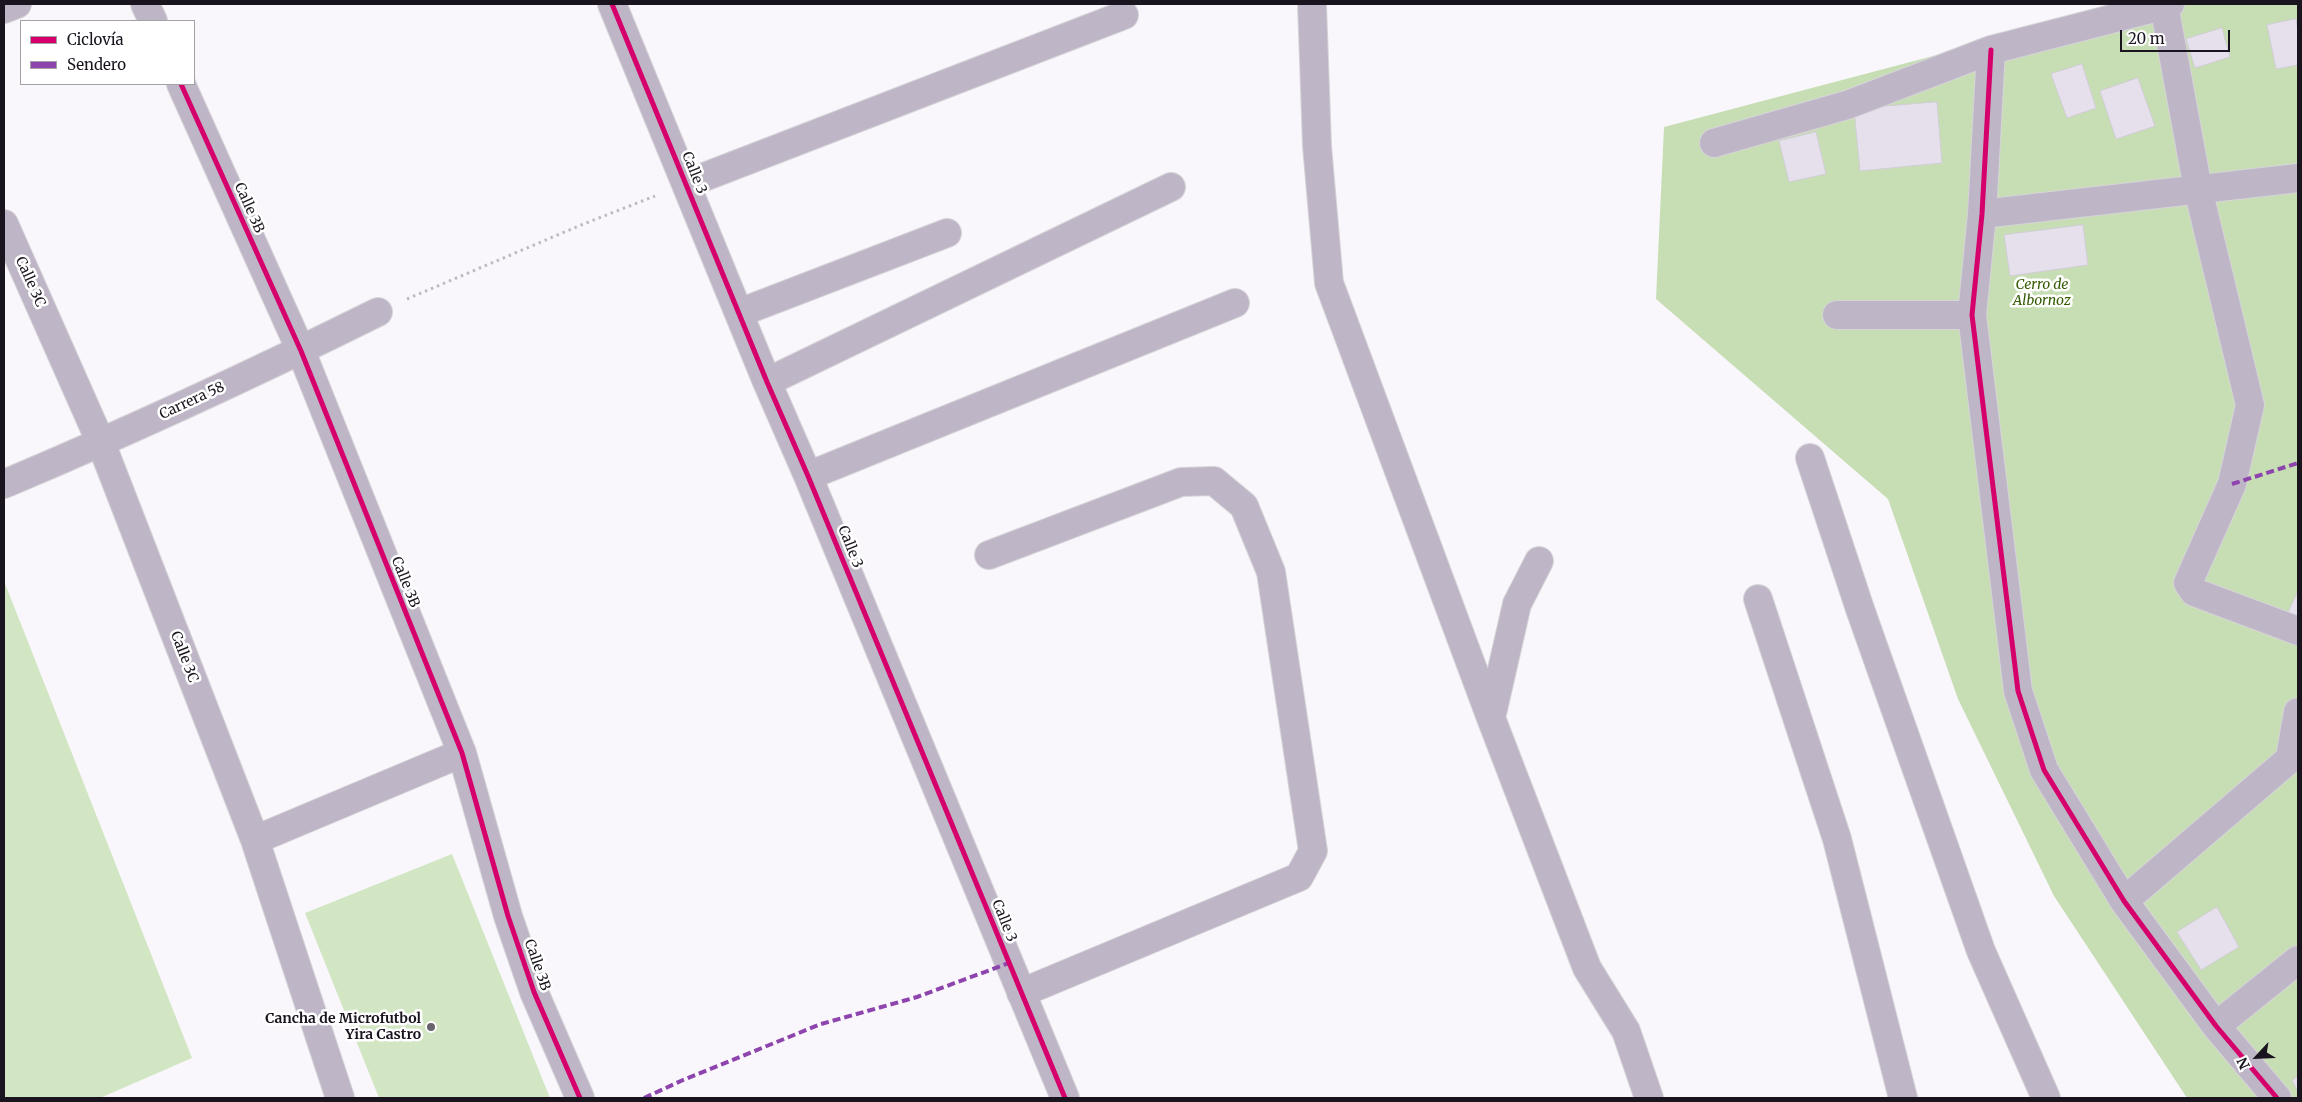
<!DOCTYPE html>
<meta charset="utf-8">
<style>
body{margin:0}
#map{position:relative;width:2302px;height:1102px;overflow:hidden;background:#faf7fc;font-family:Merriweather,serif}
canvas{display:block}
.frame{position:absolute;inset:0;border:5px solid #1a141f;pointer-events:none}
.legend{position:absolute;left:20px;top:20px;width:175px;height:65px;box-sizing:border-box;background:#fff;border:1px solid #a3a1a5;margin:0;padding:6px 9px;list-style:none;font-size:15px;color:#1a141f}
.legend li{display:flex;align-items:center;gap:10px;height:25px}
.legend b{width:25px;border:1px solid #a3a1a5}
.north{position:absolute;left:2232px;top:1032px;width:50px;height:50px;-webkit-text-stroke:4px #fff;paint-order:stroke;rotate:245deg;font-size:14px;font-weight:700;line-height:20px;text-align:center;color:#1a141f}
.north::after{content:'';display:block;margin:auto;width:18px;height:22px;background:#1a141f;clip-path:polygon(50% 0,100% 100%,50% 72%,0 100%)}
.scale{position:absolute;left:2120px;top:30px;width:110px;height:22px;box-sizing:border-box;border:2px solid #1a141f;border-top:0;padding-left:6px;font-size:15px;line-height:18px;white-space:nowrap;color:#1a141f;-webkit-text-stroke:4px #fff;paint-order:stroke}
</style>
<div id="map">
<canvas width="2302" height="1102"></canvas>
<div class="frame"></div>
<ul class="legend">
<li><b style="height:6px;background:#d6006c"></b>Ciclovía</li>
<li><b style="height:6px;background:#8e44ad"></b>Sendero</li>
</ul>
<div class="north">N</div>
<div class="scale">20 m</div>
</div>
<script>
const c = document.querySelector('canvas').getContext('2d');
c.lineJoin = 'round';
function fillPath(path, color) {
  c.fillStyle = color;
  c.fill(path, 'evenodd');
}
function trace(path, color, width, dash) {
  c.strokeStyle = color;
  c.lineWidth = width;
  c.lineCap = dash ? 'butt' : 'round';
  c.setLineDash(dash || []);
  c.stroke(path);
}
function label(font, color, halo, rows, align = 'center') {
  c.font = font + ' Merriweather,serif';
  c.lineWidth = 5;
  c.setLineDash([]);
  c.textBaseline = 'middle';
  c.strokeStyle = halo;
  c.fillStyle = color;
  for (const [text, x, y, turn = 0] of rows) {
    c.save();
    c.translate(x, y);
    c.rotate((+turn || 0) * Math.PI / 180);
    c.textAlign = isNaN(turn) ? turn : align;
    if (halo) c.strokeText(text, 0, 0);
    c.fillText(text, 0, 0);
    c.restore();
  }
}
const green = new Path2D(`
 M4,581l188,477 -92,40h-96z
 M452,854l98,244h-171l-74,-185z`);
const forest = new Path2D(`
 M2130,4h168v1094h-111l-133,-202 -96,-197 -70,-200 -232,-200 8,-172z`);
const building = new Path2D(`
 M2296,19l2,11v35l-22,4 -9,-44z
 M2222,28l8,29 -35,11 -9,-29z
 M2082,64l14,44 -29,10 -16,-44z
 M2138,78l17,48 -39,13 -16,-48z
 M1937,102l5,61 -82,8 -6,-62z
 M1816,132l10,42 -37,8 -10,-41z
 M2083,225l5,40 -78,11 -6,-41z
 M2298,591v36l-13,-7z
 M2217,907l22,40 -38,23 -24,-38z
 M2298,1076v15l-6,-10z`);
const path = new Path2D(`
 M407,299l174,-74 74,-29`);
const minor = new Path2D(`
 M145,4l8,17
 M612,4l155,378 41,94 257,622
 M1312,4l5,142 12,137 162,435 96,250 39,63 23,67
 M2164,5l34,184 52,216 -18,79 -44,99 6,9 104,39
 M4,9l13,-5
 M1991,50l-9,164 -10,101 46,376 26,79 80,131 92,125 61,72
 M181,84l120,267 161,402 46,163 26,76 46,106
 M1714,143l133,-38 144,-55 179,-46
 M686,184l438,-169
 M1982,214l316,-36
 M4,224l97,219 154,397 85,258
 M739,313l208,-80
 M1837,315h135
 M767,382l404,-195
 M1810,458l50,151 121,342 65,147
 M808,476l427,-173
 M4,484c126,-53 251,-111 374,-172
 M989,555l192,-73 33,-1 30,25 27,66 42,279 -14,26 -278,116
 M1758,599l79,240 66,259
 M1491,718l26,-114 22,-43
 M2290,758l8,-46
 M255,840l207,-87
 M2124,901l174,-149
 M2216,1026l82,-66`);
const quiet = new Path2D(`
 M2232,484l66,-21
 M644,1098l39,-18 138,-56 96,-27 92,-34`);
const cycleway = new Path2D(`
 M612,4l155,378 41,94 257,622
 M1991,50l-9,164 -10,101 46,376 26,79 80,131 92,125 61,72
 M181,84l120,267 161,402 46,163 26,76 46,106`);
const markers = [
 [431,1027,5,"#68636c"]
];
const streetNames = [
 ["Calle 3",694,173,68],
 ["Calle 3B",249,208,66],
 ["Calle 3C",30,282,66],
 ["Carrera 58",192,401,-25],
 ["Calle 3",850,547,68],
 ["Calle 3B",405,582,68],
 ["Calle 3C",184,657,69],
 ["Calle 3",1004,921,68],
 ["Calle 3B",537,965,71]
];
const parkNames = [
 ["Cerro de",2042,285],
 ["Albornoz",2042,301]
];
const poiNames = [
 ["Cancha de Microfutbol",421,1019],
 ["Yira Castro",421,1035]
];
fillPath(green, '#d2e6c3');
fillPath(forest, '#c7deb4');
fillPath(building, '#e5e0eb');
trace(building, '#d2cdd6', 1);
trace(minor, '#d6d4d8', 30);
trace(path, '#beb9c3', 3, [2.5, 4]);
trace(minor, '#beb6c6', 28);
trace(quiet, '#8e44ad', 4, [8, 4]);
trace(cycleway, '#d6006c', 5);
for (const [x, y, r, color] of markers) {
  const dot = new Path2D();
  dot.arc(x, y, r, 0, 2 * Math.PI);
  c.fillStyle = color;
  c.fill(dot);
  trace(dot, '#fff', 2);
}
label('14px', '#1a141f', '#fff', streetNames);
label('italic 14px', '#355c03', '#fff', parkNames);
label('bold 14px', '#1a141f', '#fff', poiNames, 'right');
</script>
